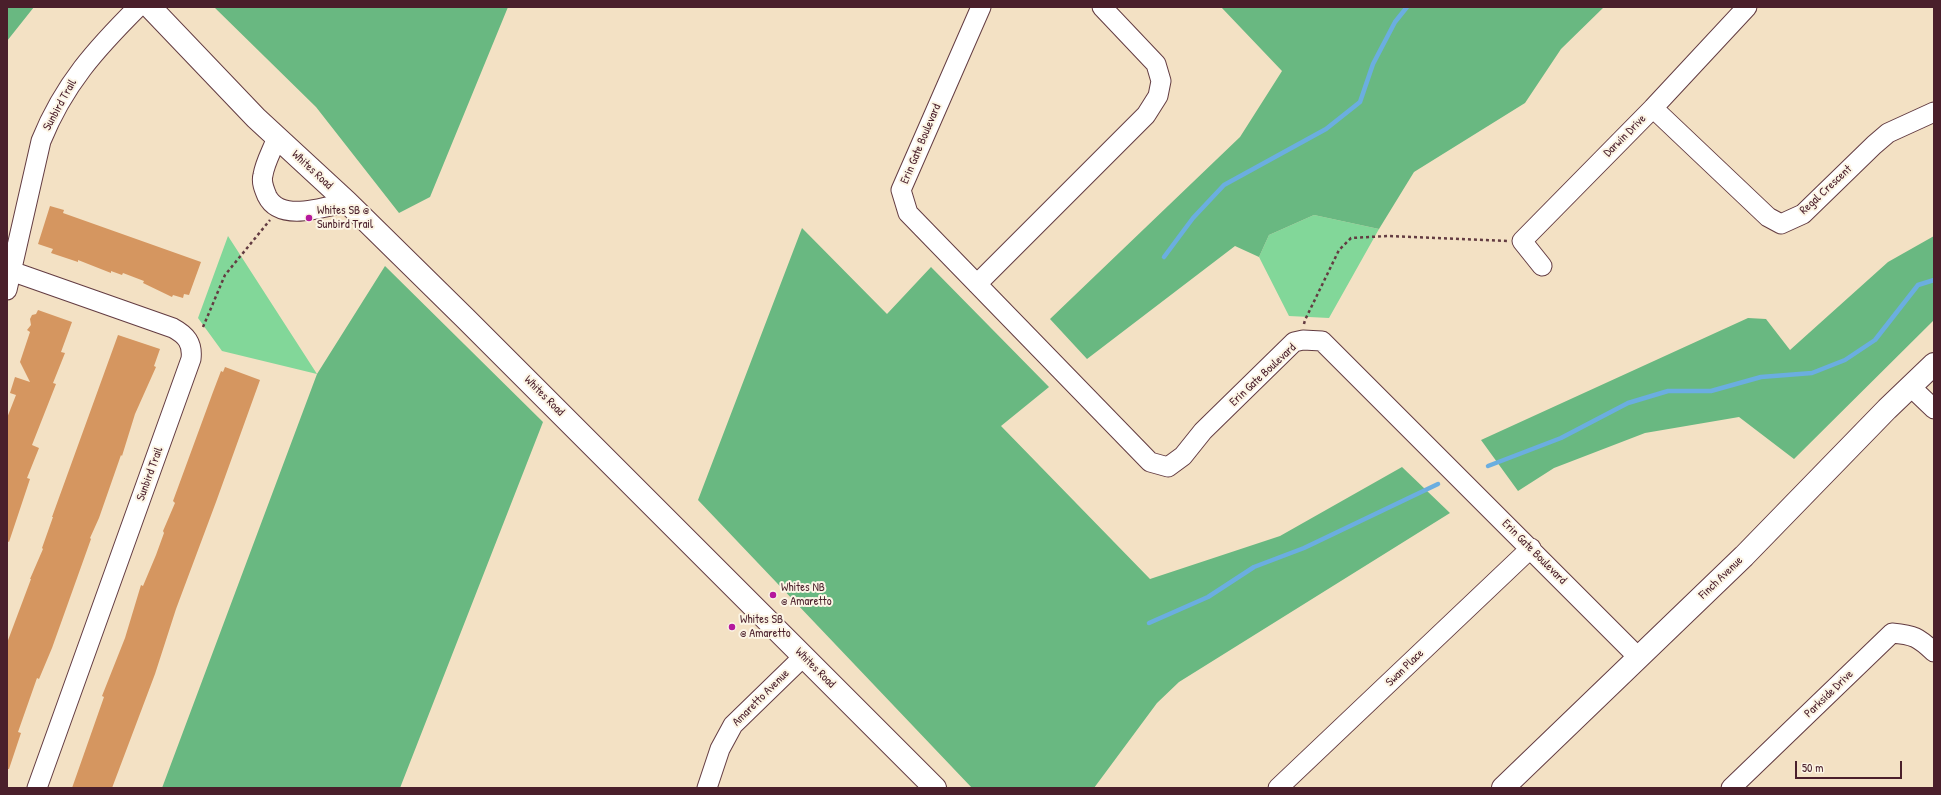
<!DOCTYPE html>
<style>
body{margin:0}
#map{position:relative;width:1941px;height:795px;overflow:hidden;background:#f3e1c4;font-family:"Patrick Hand",sans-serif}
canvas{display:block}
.frame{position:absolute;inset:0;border:8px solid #4a1f2b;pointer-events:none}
.scale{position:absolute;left:1795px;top:761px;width:107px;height:18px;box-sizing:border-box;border:2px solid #4a1f2b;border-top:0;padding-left:5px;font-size:12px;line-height:14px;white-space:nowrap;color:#4a1f2b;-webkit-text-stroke:3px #fcf5e5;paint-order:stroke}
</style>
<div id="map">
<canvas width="1941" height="795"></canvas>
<div class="frame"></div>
<div class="scale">50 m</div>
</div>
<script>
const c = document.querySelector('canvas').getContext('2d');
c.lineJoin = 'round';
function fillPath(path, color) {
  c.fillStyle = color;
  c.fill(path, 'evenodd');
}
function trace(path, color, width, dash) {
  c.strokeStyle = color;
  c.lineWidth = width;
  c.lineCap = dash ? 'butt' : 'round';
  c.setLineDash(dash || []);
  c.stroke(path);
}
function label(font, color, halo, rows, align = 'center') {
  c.font = font + ' "Patrick Hand",sans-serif';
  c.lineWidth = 4;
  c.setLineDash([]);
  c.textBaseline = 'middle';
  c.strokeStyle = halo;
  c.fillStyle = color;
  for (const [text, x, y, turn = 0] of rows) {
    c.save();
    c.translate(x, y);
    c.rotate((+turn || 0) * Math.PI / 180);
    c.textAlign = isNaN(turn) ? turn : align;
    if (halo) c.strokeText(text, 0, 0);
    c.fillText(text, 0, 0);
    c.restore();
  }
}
const green = new Path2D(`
 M1314,215l65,14 -50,89 -40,-2 -30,-59 10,-22z
 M228,236l89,138 -95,-23 -24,-33z`);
const forest = new Path2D(`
 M7,7h27l-27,34z
 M214,7h294l-78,190 -31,16 -83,-106z
 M1221,7h383l-43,42 -36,54 -111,69 -35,57 -65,-14 -45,20 -10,22 -24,-11 -148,113 -37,-40 190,-182 42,-66z
 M802,228l85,86 44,-47 118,120 -48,39 149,153 130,-43 122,-69 48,46 -271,169 -22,21 -63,85h-122l-274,-288z
 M1934,236v84l-140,139 -55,-42 -94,16 -91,35 -36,23 -37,-51 267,-122 18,1 24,31 98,-88z
 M385,266l158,156 -143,366h-238l155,-414z`);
const stream = new Path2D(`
 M1164,257l29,-39 31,-33 102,-56 34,-27 13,-38 22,-42 12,-15
 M1488,466l73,-28 67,-35 40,-12h43l50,-14 51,-4 33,-13 30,-20 43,-55 16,-5
 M1149,623l59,-26 46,-30 50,-19 134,-64`);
const building = new Path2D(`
 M50,206l14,4 -1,3 138,49 -12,33 -5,-1 -1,4 -10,-3 -1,2 -29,-14 1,-2 -21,-8 -1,2 -11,-4v2l-33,-13v2l-27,-9 2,-4 -15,-5z
 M38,310l34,12 -11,30 4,1 -12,30 3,1 -24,61 7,3 -12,30 3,1 -21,63 -2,-1v-123l9,-23 -6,-2 5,-16 15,5 -10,-20 10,-30 -3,-2 4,-5 -1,-6 2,-4 4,-1z
 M118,335l42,14 -6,17 2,1 -21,47 -13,42 -1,-1 -22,63 -9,20 1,1 -39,109 -13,31 -2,-1 -19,54 3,1 -12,36h-2v-126l24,-64h-1l13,-30 -1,-1 11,-31h-1z
 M225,367l35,13 -44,122 -40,107 -21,65 -43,114h-40l32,-91 -2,-1 23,-58 16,-53 2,1 13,-31 8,-22 -1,-2 12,-28 -2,-2 40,-109 8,-21 2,1z`);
const path = new Path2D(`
 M1304,324l1,-4 34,-70 12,-12 37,-2 119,5
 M203,327l22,-52 45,-55`);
const minor = new Path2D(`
 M981,7l-80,183 7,23 242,249 18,5 15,-11 20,-25 91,-89 9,-2 19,1 316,316
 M1653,108l115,109 13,7 22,-10 71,-69 14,-12 46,-21
 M277,137c-4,12 -12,25 -14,38 -2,7 1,14 4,21 13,27 57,11 80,6
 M1542,266l-20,-25 131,-133 94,-101
 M11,271l162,57c13,7 20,15 18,31l-154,429
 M977,284l169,-169 12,-19 3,-15 -5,-17 -54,-57
 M7,290l34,-149c23,-57 55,-92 97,-134
 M1911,387l23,22
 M707,788l13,-39 13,-24 70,-68
 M1278,788l253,-240
 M1731,788l161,-155c22,2 26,4 42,19`);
const major = new Path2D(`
 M150,7l106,111 91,84 119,117 469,469
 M1503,788l241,-232 143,-147 47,-45`);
const markers = [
 [309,218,4,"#b5179e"],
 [773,595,4,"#b5179e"],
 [732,627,4,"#b5179e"]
];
const streetNames = [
 ["Sunbird Trail",60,105,-61],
 ["Darwin Drive",1625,136,-45],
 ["Erin Gate Boulevard",921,144,-67],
 ["Whites Road",312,170,43],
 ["Regal Crescent",1826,190,-43],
 ["Erin Gate Boulevard",1263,375,-43],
 ["Whites Road",544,396,45],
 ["Sunbird Trail",150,474,-70],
 ["Erin Gate Boulevard",1534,552,45],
 ["Finch Avenue",1721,578,-44],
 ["Whites Road",815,668,45],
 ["Swan Place",1405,668,-44],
 ["Parkside Drive",1829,694,-44],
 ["Amaretto Avenue",761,698,-45]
];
const poiNames = [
 ["Whites SB @",317,211],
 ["Sunbird Trail",317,225],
 ["Whites NB",781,588],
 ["@ Amaretto",781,602],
 ["Whites SB",740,620],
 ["@ Amaretto",740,634]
];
fillPath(green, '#82d799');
fillPath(forest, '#69b881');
trace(stream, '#6baee0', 4.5);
fillPath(building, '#d59660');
trace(minor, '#633c42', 21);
trace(major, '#633c42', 24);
trace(path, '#633c42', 2.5, [3, 3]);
trace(minor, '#fff', 19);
trace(major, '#fff', 22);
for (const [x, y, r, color] of markers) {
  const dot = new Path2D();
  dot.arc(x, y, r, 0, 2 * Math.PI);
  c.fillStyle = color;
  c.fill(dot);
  trace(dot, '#fcf5e5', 1.5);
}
label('12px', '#4a1f2b', '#fcf5e5', streetNames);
label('12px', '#4a1f2b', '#fcf5e5', poiNames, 'left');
</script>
